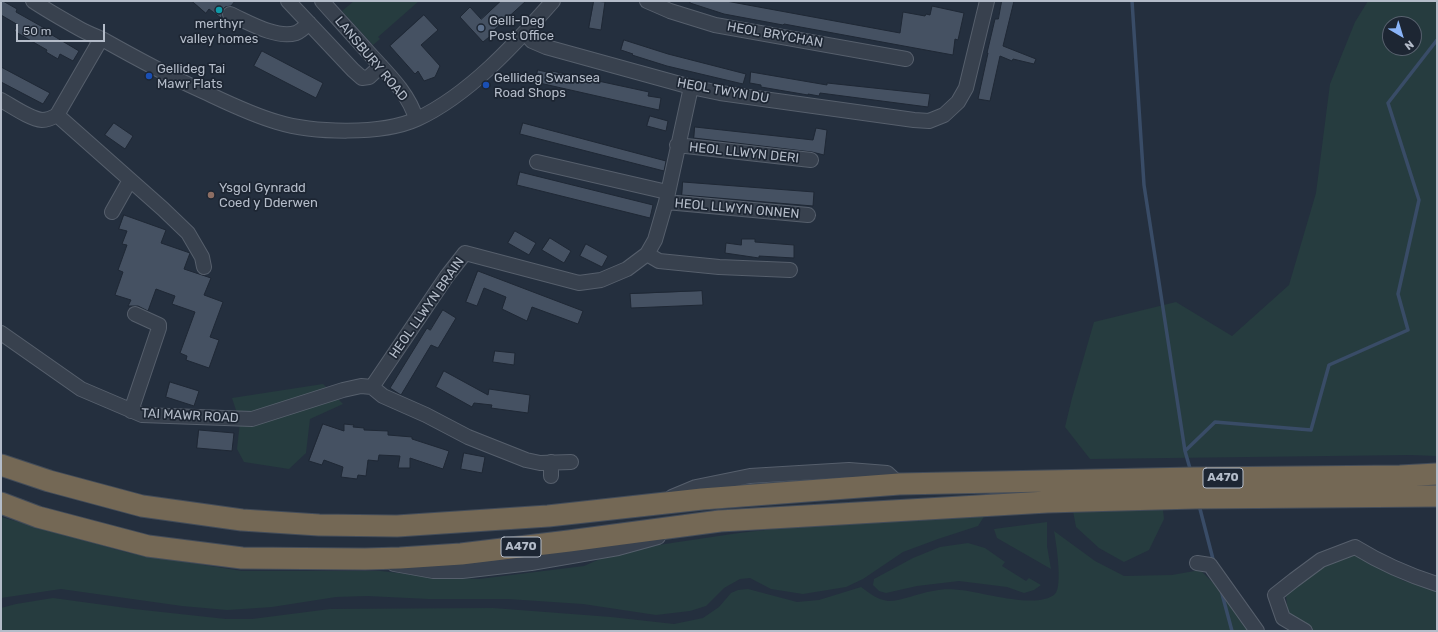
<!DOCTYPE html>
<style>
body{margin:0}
#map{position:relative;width:1438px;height:632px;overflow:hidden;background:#242f3e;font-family:Rubik,sans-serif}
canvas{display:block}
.frame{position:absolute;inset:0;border:2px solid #b4bcc9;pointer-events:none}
.north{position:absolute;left:1382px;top:16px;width:40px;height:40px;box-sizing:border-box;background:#1d2633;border:1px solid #59626f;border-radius:50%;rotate:142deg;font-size:11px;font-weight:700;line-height:16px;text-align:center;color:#b4bcc9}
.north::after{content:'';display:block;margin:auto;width:14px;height:18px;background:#8ab4f8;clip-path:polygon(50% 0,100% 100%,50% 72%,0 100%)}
.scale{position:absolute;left:16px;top:24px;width:89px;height:18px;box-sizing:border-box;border:2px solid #b4bcc9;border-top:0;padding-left:5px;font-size:12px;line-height:14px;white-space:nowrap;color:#b4bcc9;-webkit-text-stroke:3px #1d2633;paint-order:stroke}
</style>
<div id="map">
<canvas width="1438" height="632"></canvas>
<div class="frame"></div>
<div class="north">N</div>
<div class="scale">50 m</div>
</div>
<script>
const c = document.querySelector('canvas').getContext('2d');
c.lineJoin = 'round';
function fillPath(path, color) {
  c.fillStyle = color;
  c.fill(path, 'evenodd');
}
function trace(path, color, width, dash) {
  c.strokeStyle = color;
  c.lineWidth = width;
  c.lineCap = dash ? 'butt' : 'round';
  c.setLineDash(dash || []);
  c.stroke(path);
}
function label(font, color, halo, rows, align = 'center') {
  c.font = font + ' Rubik,sans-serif';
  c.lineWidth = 3.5;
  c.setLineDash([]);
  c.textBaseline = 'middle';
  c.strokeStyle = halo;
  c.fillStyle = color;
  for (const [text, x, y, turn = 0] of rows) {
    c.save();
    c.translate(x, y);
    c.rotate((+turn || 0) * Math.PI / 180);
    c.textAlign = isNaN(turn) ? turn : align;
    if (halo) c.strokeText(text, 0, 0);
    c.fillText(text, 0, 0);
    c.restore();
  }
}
const green = new Path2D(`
 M354,1h65l-41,36 2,2 -7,6 -31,-34z
 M1368,1h69v455l-27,-1 -320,4 -25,-32 7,-29 22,-76 82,-20 56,34 57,-51 27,-92 14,-109 25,-62zM1390,24h24v24h-24z
 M323,384l20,20 -33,15 -4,34 -17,16 -45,-7 -7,-13 3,-27 -8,-24z
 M1163,510l1,9 -15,31 -25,12 -25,-14 -23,-21 -3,-16z
 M985,515l-7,11 -40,13 -35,13 -40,27 -17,8 -43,7 -32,-5 -21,-11 -10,1 -16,9 -18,18 -16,5 -34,4 -73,-11 -75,-5h-79l-62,-3 -31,1 -64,10 -45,3 -45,-4 -121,-17 -60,9v-81l128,36 113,18h139l52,6 46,2 105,-13 34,-15 121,-18 96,-11z
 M1047,522v24l4,23 -54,-31 -3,-9z
 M1054,531l41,30 29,15 48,-1 28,-5 29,28 21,33h-1249v-23l15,-4 37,-6 81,11 92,10h26l78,-10 163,-1 118,9 63,7 29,-6 16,-11 12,-14 7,-3 10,-1 49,13 22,-2 42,-13c8,6 17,13 27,14 15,0 30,-8 45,-10 8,-2 19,-2 27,-1 23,2 77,20 95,4 8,-8 1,-52 -1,-63z
 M968,543l17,5 20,14 -3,4 24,15 3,-3 12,7 -7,5 -10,3 -17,-6 -48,-6 -42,5 -31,7 -7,-2 -6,-6 1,-6 39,-21 27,-11z
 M1358,554l27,17 19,10 33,8v42h-124l-25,-17 -2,-18 18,-18 34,-22z`);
const stream = new Path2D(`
 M1132,1l12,184 41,266 6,21
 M1185,451l30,-29 96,8 18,-65 79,-35 -10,-36 21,-94 -31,-97 49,-63
 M1199,505l15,58
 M1221,590l11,41`);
const building = new Path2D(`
 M1,1h2l14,8 -1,3 32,18 -1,2 32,19 -6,10 -13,-7 -2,5 -12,-7 1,-2 -33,-19 4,-6 -17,-10z
 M192,1h43l-4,5 -6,1 -3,4v5l-1,2 -12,-9 -3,4z
 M501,1h25l-33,30 1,2 -11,9 -23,-25 10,-10 11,12z
 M594,1l11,1 -4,28 -12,-2z
 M691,1h35l174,32 3,-21 22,4 1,-2 4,1 2,-9 32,7 -6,27 -3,-1 -2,16 -169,-31 -1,1 -59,-11 -34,-11z
 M1002,1h12l-11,45 33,13 -2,5 -21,-5 -1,2 -12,-5 -10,45 -12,-2 10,-46h-1l8,-34h3z
 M424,15l14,15 -17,15 19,21 -5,11 -11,4 -6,-10 -3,3 -25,-28z
 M624,40l44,14 78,20 -3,10 -76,-18 -35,-11 1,-1 -12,-4z
 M262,51l61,32 -7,15 -62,-32z
 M1,67l49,26 -7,11 -42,-22z
 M538,70l13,3 1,-2 97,21 -1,4 13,2 -2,12 -124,-28z
 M751,72l76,13v-2l103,11 -2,13 -108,-14 -1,3 -11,-2v1l-47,-8v-2l-11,-2z
 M650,116l18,5 -2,10 -19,-5z
 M114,123l19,13 -8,13 -20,-14z
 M523,123l143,38 -2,10 -144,-37z
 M695,127l118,13 3,-12 11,2 -3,25 -12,-3 -118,-14z
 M520,172l133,33 -3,13 -133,-33z
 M683,182l131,10 -1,14 -131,-11z
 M124,215l42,15 -5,13 29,10 -6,16 27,9 -7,17 19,7 -13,35 9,3 -10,28 -23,-8 1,-4 -7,-3 15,-41 -23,-8 3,-8 -19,-7 -8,22 -10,-5h-10l3,-6 -16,-5 8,-23 -5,-2 9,-25 -5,-1 5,-13 -8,-2z
 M515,231l21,12 -7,12 -21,-12z
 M550,238l21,13 -7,12 -22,-13z
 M742,239h13v3l39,3v13l-35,-2v2l-34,-5 1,-10 15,2z
 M586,244l22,12 -6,11 -22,-11z
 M478,271l105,40 -5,13 -46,-17 -5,14 -25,-12 4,-12 -22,-9 -7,18 -11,-4z
 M702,291l1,14 -72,3 -1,-14z
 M443,310l13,8 -18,30 -7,-3 -30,50 -11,-7 37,-60 3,2z
 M495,351l20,2 -1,12 -21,-3z
 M444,371l44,24 1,-6 41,6 -2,18 -37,-5 1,-3 -18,-2 -2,4 -36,-20z
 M170,382l29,9 -5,15 -28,-9z
 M323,424l21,7v-7l10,1 -1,2 11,1v2l24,1v4l24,2v2l37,12 -6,18 -33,-11v10h-12l2,-12 -21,-1 -1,6 -10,-1 -2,16 -8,-1 -1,4 -16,-2 2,-10 -19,-7 -2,5 -13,-4z
 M199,430l35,3 -2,18 -35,-3z
 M464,453l21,4 -3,16 -21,-4z`);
const minor = new Path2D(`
 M33,1c15,10 31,19 47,28 7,4 15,7 22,10 32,18 63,35 96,50 26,12 51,25 79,33 36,11 105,13 140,-3 52,-24 99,-76 136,-118
 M288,1l65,69 9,8 7,-1 12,-11
 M322,1c15,17 31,34 46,51 17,19 41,41 48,67
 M647,1l23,10 45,14 191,34
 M230,14c18,8 46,25 66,19 5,-2 9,-6 13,-10
 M525,33l7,8 14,6 145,40 29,6 194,27 15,1 15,-6 14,-13 8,-14 21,-87
 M1,100c11,6 29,19 41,20 5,0 10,-2 15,-5l44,-76
 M57,115l106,94 25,24 14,24 2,10
 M677,145l134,15
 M537,162l130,30
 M666,202l142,13
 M112,212l18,-32
 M647,254l12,7 60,6 71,3
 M1,333l80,56 61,26 110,4 91,-29 18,-4 11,1
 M372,387l75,-111 18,-23 114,30 22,-3 26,-11 20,-15 8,-14 11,-38 25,-115
 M372,387l11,9 43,19 42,22 58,23 14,3 31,-1
 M131,411l28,-83v-3l-24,-11
 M551,476v-14
 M672,497l24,-10 54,-11 99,-6 38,3 12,11
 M1197,563l13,2 47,66
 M394,564l39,7h29l69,-8 87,-15 40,-11
 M1305,631l-22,-13 -8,-23 19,-15 27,-20 34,-13c26,16 53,28 82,37`);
const highway = new Path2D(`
 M1,465l48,16 93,25 100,14 77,5 78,1 151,-10 154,-17 197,-15 295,-6 206,-2 37,-2
 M1,503l37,14 110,29 94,12 123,1 35,-1 61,-4 108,-13 151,-20 327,-19 148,-4 242,-2`);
const markers = [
 [219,10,4,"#0f9aa8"],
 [481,28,4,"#5c6f8a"],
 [149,76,4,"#1a4fb4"],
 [486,85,4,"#1a4fb4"],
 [211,195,4,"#8d6e63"]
];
const shields = [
 [1223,478,40],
 [521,547,40]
];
const shieldNames = [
 ["A470",1223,478],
 ["A470",521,547]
];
const poiNames = [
 ["Gelli-Deg",489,21],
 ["Post Office",489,36],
 ["merthyr",219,24,"center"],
 ["valley homes",219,39,"center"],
 ["Gellideg Tai",157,69],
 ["Mawr Flats",157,84],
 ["Gellideg Swansea",494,78],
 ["Road Shops",494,93],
 ["Ysgol Gynradd",219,188],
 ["Coed y Dderwen",219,203]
];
const streetNames = [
 ["HEOL BRYCHAN",775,35,10],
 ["LANSBURY ROAD",371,59,50],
 ["HEOL TWYN DU",723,91,10],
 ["HEOL LLWYN DERI",744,153,6],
 ["HEOL LLWYN ONNEN",737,209,5],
 ["HEOL LLWYN BRAIN",427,308,-55],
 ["TAI MAWR ROAD",190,416,3]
];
fillPath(green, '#263c3f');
trace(stream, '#394c67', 3.5);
fillPath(building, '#455162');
trace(building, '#1f2835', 1);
trace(minor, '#565f6c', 16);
trace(highway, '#434c59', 23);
trace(minor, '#38414e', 14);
trace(highway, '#746855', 21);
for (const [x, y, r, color] of markers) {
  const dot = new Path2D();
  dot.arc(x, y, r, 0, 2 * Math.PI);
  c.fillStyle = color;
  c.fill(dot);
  trace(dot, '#1d2633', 1.5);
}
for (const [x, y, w] of shields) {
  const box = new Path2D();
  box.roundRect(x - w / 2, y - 10, w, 20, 3);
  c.fillStyle = '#1d2633';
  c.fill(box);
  trace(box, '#b4bcc9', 1);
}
label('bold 12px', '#b4bcc9', null, shieldNames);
label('13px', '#b4bcc9', '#1d2633', poiNames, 'left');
label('13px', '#b4bcc9', '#1d2633', streetNames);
</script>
